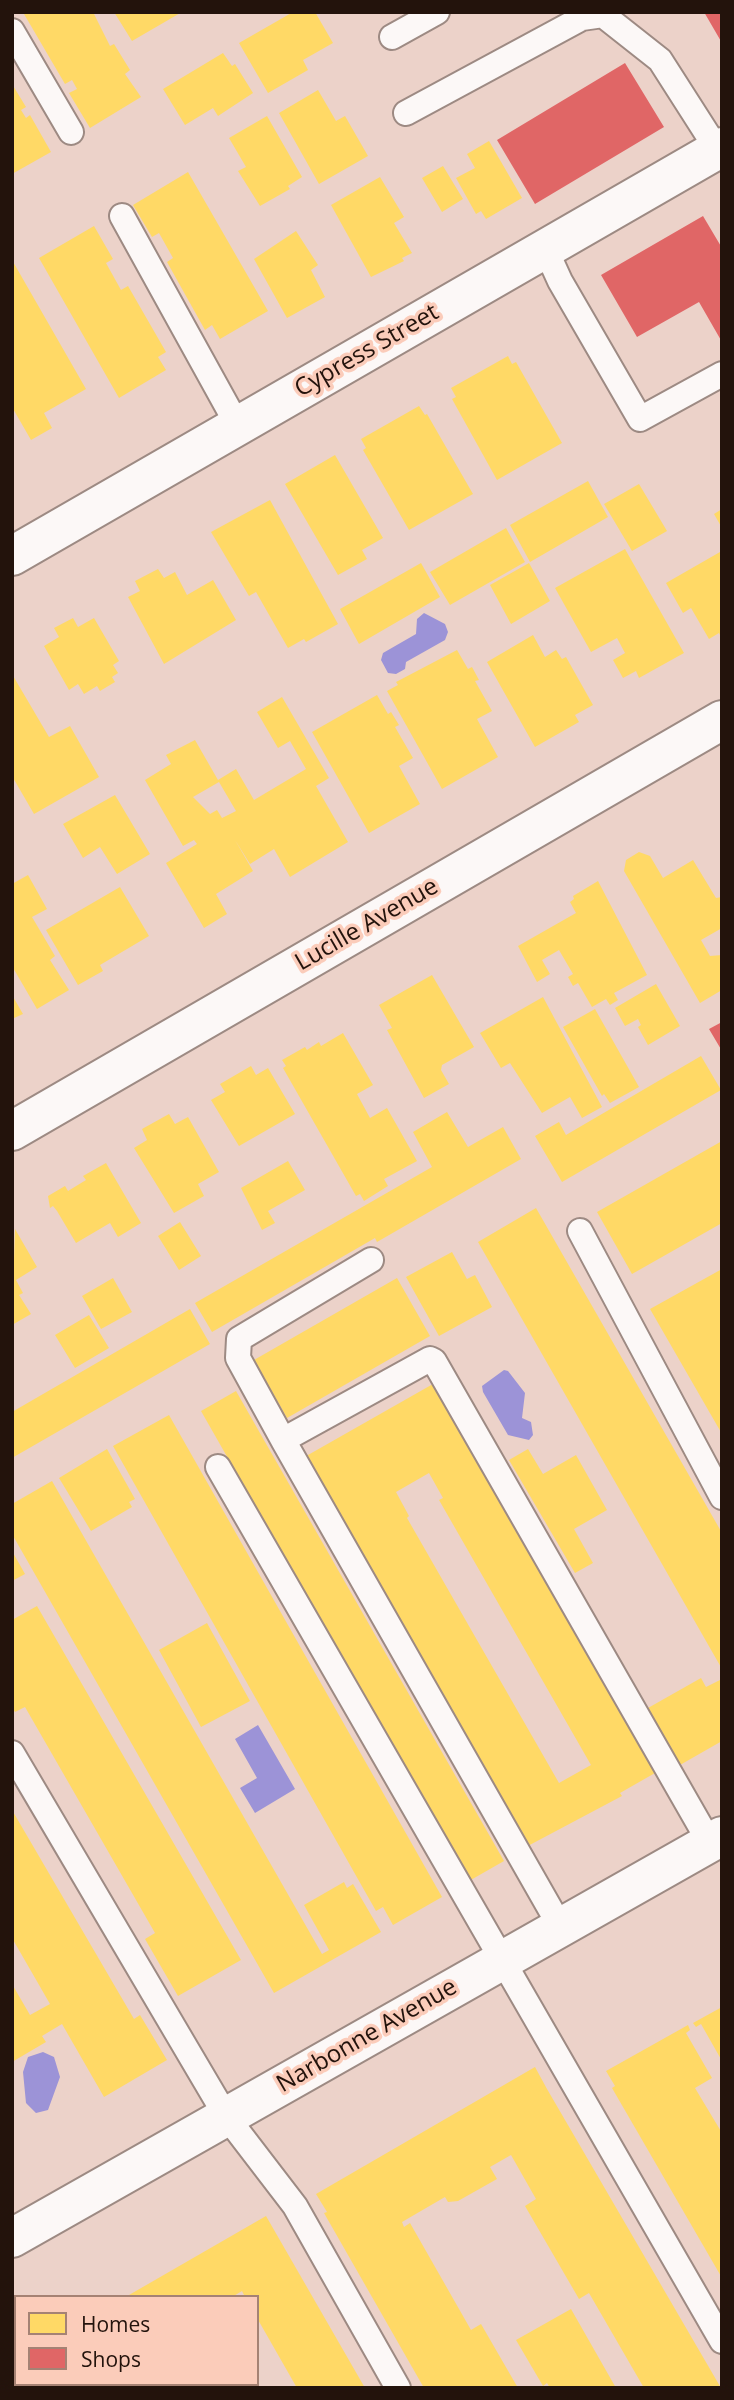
<!DOCTYPE html>
<style>
body{margin:0}
#map{position:relative;width:734px;height:2400px;overflow:hidden;background:#ecd2c9;font-family:"Open Sans",sans-serif}
canvas{display:block}
.frame{position:absolute;inset:0;border:14px solid #23130c;pointer-events:none}
.legend{position:absolute;left:14px;top:2295px;width:245px;height:91px;box-sizing:border-box;background:#fbccba;border:2px solid #a58274;margin:0;padding:9px 12px;list-style:none;font-size:21px;color:#23130c}
.legend li{display:flex;align-items:center;gap:14px;height:35px}
.legend b{width:35px;border:2px solid #a58274}
</style>
<div id="map">
<canvas width="734" height="2400"></canvas>
<div class="frame"></div>
<ul class="legend">
<li><b style="height:19px;background:#ffd966"></b>Homes</li>
<li><b style="height:19px;background:#e06666"></b>Shops</li>
</ul>
</div>
<script>
const c = document.querySelector('canvas').getContext('2d');
c.lineJoin = 'round';
function fillPath(path, color) {
  c.fillStyle = color;
  c.fill(path, 'evenodd');
}
function trace(path, color, width, dash) {
  c.strokeStyle = color;
  c.lineWidth = width;
  c.lineCap = dash ? 'butt' : 'round';
  c.setLineDash(dash || []);
  c.stroke(path);
}
function label(font, color, halo, rows, align = 'center') {
  c.font = font + ' "Open Sans",sans-serif';
  c.lineWidth = 7;
  c.setLineDash([]);
  c.textBaseline = 'middle';
  c.strokeStyle = halo;
  c.fillStyle = color;
  for (const [text, x, y, turn = 0] of rows) {
    c.save();
    c.translate(x, y);
    c.rotate((+turn || 0) * Math.PI / 180);
    c.textAlign = isNaN(turn) ? turn : align;
    if (halo) c.strokeText(text, 0, 0);
    c.fillText(text, 0, 0);
    c.restore();
  }
}
const water = new Path2D(`
 M424,613l21,11 3,8 -3,8 -39,22 -1,7 -9,5 -8,-1 -7,-13 2,-7 33,-19 1,-15z
 M504,1370l4,1 17,22 -3,25 9,4 2,13 -4,5 -21,-5 -25,-43 -1,-6z
 M258,1725l37,64 -40,24 -15,-25 17,-10 -22,-39z
 M43,2052l11,5 6,20 -12,33 -12,3 -10,-10 -3,-31 5,-15z`);
const homes = new Path2D(`
 M27,12l67,2 16,32 4,-2 16,26 -5,4 16,23 -51,31 -21,-35 8,-4 -5,-9 -7,4 -41,-70z
 M114,12h68l-50,29z
 M293,12h22l18,31 -30,17 5,10 -40,23 -29,-50z
 M223,53l9,13 3,-2 18,29 -35,23 -5,-8 -28,17 -22,-36z
 M12,84l14,23 -5,3 5,8 4,-3 21,37 -39,22z
 M318,90l18,31 9,-5 23,40 -49,28 -40,-71z
 M267,116l35,61 -14,9 2,3 -30,17 -22,-35 8,-4 -17,-29z
 M489,141l33,57 -36,21 -5,-8 -5,3 -20,-36 19,-10 -8,-14z
 M443,166l20,33 -21,13 -20,-34z
 M188,172l80,139 -48,28 -8,-14 -7,5 -38,-68 6,-4 -14,-25 -7,4 -19,-32z
 M380,177l24,40 -10,6 18,30 -10,5 2,3 -33,16 -40,-72z
 M94,226l19,33 -7,4 15,27 7,-4 38,66 -8,5 8,13 -47,28 -80,-140z
 M296,231l22,34 -7,5 14,27 -38,21 -33,-59z
 M12,260l74,129 -42,24 8,15 -21,12 -19,-33z
 M508,356l4,8 4,-2 46,81 -65,37 -45,-81 4,-2 -5,-9z
 M419,406l6,9 2,-1 46,80 -64,36 -46,-80 3,-2 -5,-9z
 M335,455l48,83 -21,12 5,9 -29,16 -53,-91z
 M588,481l20,36 -78,45 -20,-37z
 M639,484l28,47 -35,20 -28,-47z
 M270,500l68,124 -32,18 -2,-3 -16,9 -32,-56 -7,4 -38,-64z
 M722,509v19l-8,-14z
 M506,528l19,34 -75,43 -20,-33z
 M625,549l59,104 -45,25 -3,-7 -13,7 -10,-18 12,-7 -8,-15 -26,14 -36,-64z
 M720,552l2,87 -3,-6 -10,6 -18,-31 -8,5 -17,-30z
 M421,563l19,34 -81,47 -19,-35z
 M529,563l21,38 -39,23 -21,-39z
 M158,569l6,9 11,-6 12,23 26,-15 23,40 -72,44 -36,-67 12,-6 -5,-10z
 M73,618l5,9 16,-9 25,43 -6,4 5,8 -6,4 3,5 -15,9 -3,-5 -13,8 -6,-10 -9,6 -25,-44 15,-9 -5,-9z
 M533,635l12,22 11,-7 6,9 4,-2 27,48 -18,10 4,7 -44,25 -48,-85z
 M457,650l11,19 4,-2 7,13 -4,1 17,30 -15,8 21,38 -56,32 -55,-98 11,-6 -2,-3z
 M12,674l37,63 21,-11 29,51 -65,37 -22,-38z
 M377,695l11,19 3,-2 8,13 -4,2 18,31 -14,8 21,38 -51,29 -57,-101z
 M282,697l47,81 -13,8 32,56 -58,35 -16,-28 -24,15 -15,-24 18,31 -37,23 11,20 -23,14 -38,-65 31,-19 -3,-4 -11,6 -38,-66 26,-16 -5,-9 29,-15 23,40 18,-11 18,31 52,-31 -16,-28 -12,7 -21,-36zM219,782l17,29 -14,7 -5,-8 -7,4 -17,-17z
 M115,795l35,59 -33,20 -17,-27 -17,11 -20,-34z
 M639,852l11,4 13,22 30,-18 23,38 6,-1v31l-21,12 9,16 12,-1v35l-22,13 -76,-132 2,-11z
 M28,875l19,34 -15,8 23,39 -5,4 19,30 -32,19 -25,-43v-82z
 M598,881l49,94 -33,18 4,7 -8,5 -4,-6 -14,8 -14,-24 -5,3 -5,-9 5,-3 -14,-24 -17,10 8,14 -13,8 -19,-36 58,-33 -6,-11 4,-3 -1,-3z
 M120,887l29,49 -49,29 3,6 -25,14 -32,-55z
 M432,975l42,72 -32,18 -1,5 8,14 -25,14 -37,-68 5,-2 -13,-23z
 M656,984l24,42 -32,19 -10,-18 3,-2 -3,-6 -13,7 -10,-18z
 M12,995l11,19 -11,5z
 M543,997l59,110 -20,11 -12,-21 -28,16 -32,-50 -9,5 -21,-35z
 M595,1009l44,78 -29,16 -6,-9 -2,2 -39,-69z
 M343,1033l30,52 -16,9 13,24 17,-10 30,53 -33,18 4,7 -24,15 -4,-7 -4,2 -73,-128 3,-2 -4,-6 23,-13 2,3 12,-8 2,4z
 M701,1056l20,34 -159,92 -27,-46 24,-14 7,13z
 M251,1066l5,9 12,-7 27,46 -56,32 -28,-46 14,-8 -5,-8z
 M447,1112l21,35 35,-20 18,32 -144,83 -2,-4 -163,94 -17,-29 237,-136 -19,-35z
 M169,1114l6,10 13,-7 31,55 -21,12 6,12 -30,17 -40,-65 13,-8 -5,-11z
 M722,1141v82l-90,51 -35,-62z
 M288,1161l17,29 -37,21 7,12 -13,7 -21,-42z
 M106,1163l35,60 -23,14 -8,-14 -34,20 -19,-32 -4,-5 -3,2 -2,-12 17,-10 3,5 18,-11 -3,-4z
 M536,1208l186,325v136l-244,-427z
 M180,1222l21,34 -22,14 -21,-34z
 M15,1229l22,38 -21,13 7,13 -4,2 12,19 -19,11z
 M452,1252l15,27 8,-4 17,32 -53,29 -33,-59z
 M722,1269v165l-72,-125z
 M113,1278l19,34 -31,17 -19,-33z
 M397,1278l33,58 -143,82 -33,-58z
 M190,1309l20,35 -198,114v-46z
 M89,1315l20,33 -34,20 -20,-33z
 M440,1380l222,389 -42,24 2,3 -98,52 -223,-389zM429,1473l14,25 -4,2 152,265 -32,18 -152,-265 2,-2 -13,-24z
 M236,1391l268,470 -35,20 -268,-470z
 M169,1415l273,482 -49,28 -10,-18 -7,4 -263,-465z
 M107,1449l28,50 -6,3 3,5 -41,24 -32,-53z
 M528,1449l15,25 33,-19 31,55 -33,19 19,34 -18,10 -66,-113z
 M52,1481l270,473 7,-4 -25,-45 40,-23 3,6 6,-4 28,48 -107,61 -262,-459v-30z
 M12,1551l13,23 -13,7z
 M37,1606l204,354 -63,36 -33,-57 10,-6 -130,-226 -10,5 -3,-5v-87z
 M207,1623l43,78 -49,26 -42,-77z
 M701,1678l5,9 16,-8v62l-42,24 -32,-57z
 M12,1810l122,209 6,-4 27,45 -63,37 -42,-73 -20,12 4,6 -34,20v-78l18,31 20,-11 -38,-66z
 M722,2007v54l-21,-37 -5,3 -3,-4z
 M688,2025l2,5 -4,3 26,45 -17,10 27,45v145l-110,-190 3,-2 -9,-15z
 M535,2067l12,22 174,299h-77l-55,-95 -10,6 -54,-93 11,-7 -25,-44 -21,12 7,12 -39,22 -10,1 -3,-5 -43,25 2,5 6,-4 61,107 10,-6 37,64h-94l-100,-175 3,-1 -11,-18z
 M266,2216l99,172h-68l-40,-70v-21h-12l-3,-6 -10,6 -103,-2z
 M571,2309l45,79h-66l-3,-5 -4,3 -27,-46z
 M14,2371l2,13 7,4h-11z
 M180,2384h68l2,4h-68z`);
const shops = new Path2D(`
 M704,12h18v31z
 M625,63l39,64 -129,77 -38,-64z
 M703,216l19,32v94l-23,-40 -62,35 -36,-62z
 M722,1022v29l-13,-22z`);
const lane = new Path2D(`
 M12,31l59,101
 M392,37l45,-25
 M406,113l176,-95 21,-3 57,45 62,97
 M122,216l116,210
 M545,248l15,33 80,138 82,-45
 M580,1231l142,266
 M283,1440l-45,-82 1,-19 132,-79
 M218,1467l504,874
 M12,1753l214,363 69,90 103,182
 M560,1926l-277,-486 147,-81 4,2 276,482
 M12,2335l4,6
 M41,2384l2,4`);
const street = new Path2D(`
 M12,556l710,-409
 M12,1131l710,-411`);
const secondary = new Path2D(`
 M12,2238l710,-402`);
const streetNames = [
 ["Cypress Street",367,351,-30],
 ["Lucille Avenue",367,925,-30],
 ["Narbonne Avenue",367,2036,-30]
];
fillPath(water, '#9c93d7');
fillPath(homes, '#ffd966');
fillPath(shops, '#e06666');
trace(lane, '#9d8a83', 28);
trace(street, '#9d8a83', 42);
trace(secondary, '#9d8a83', 42);
trace(lane, '#fcf8f7', 24);
trace(street, '#fcf8f7', 38);
trace(secondary, '#fcf8f7', 38);
label('24px', '#23130c', '#fbccba', streetNames);
</script>
